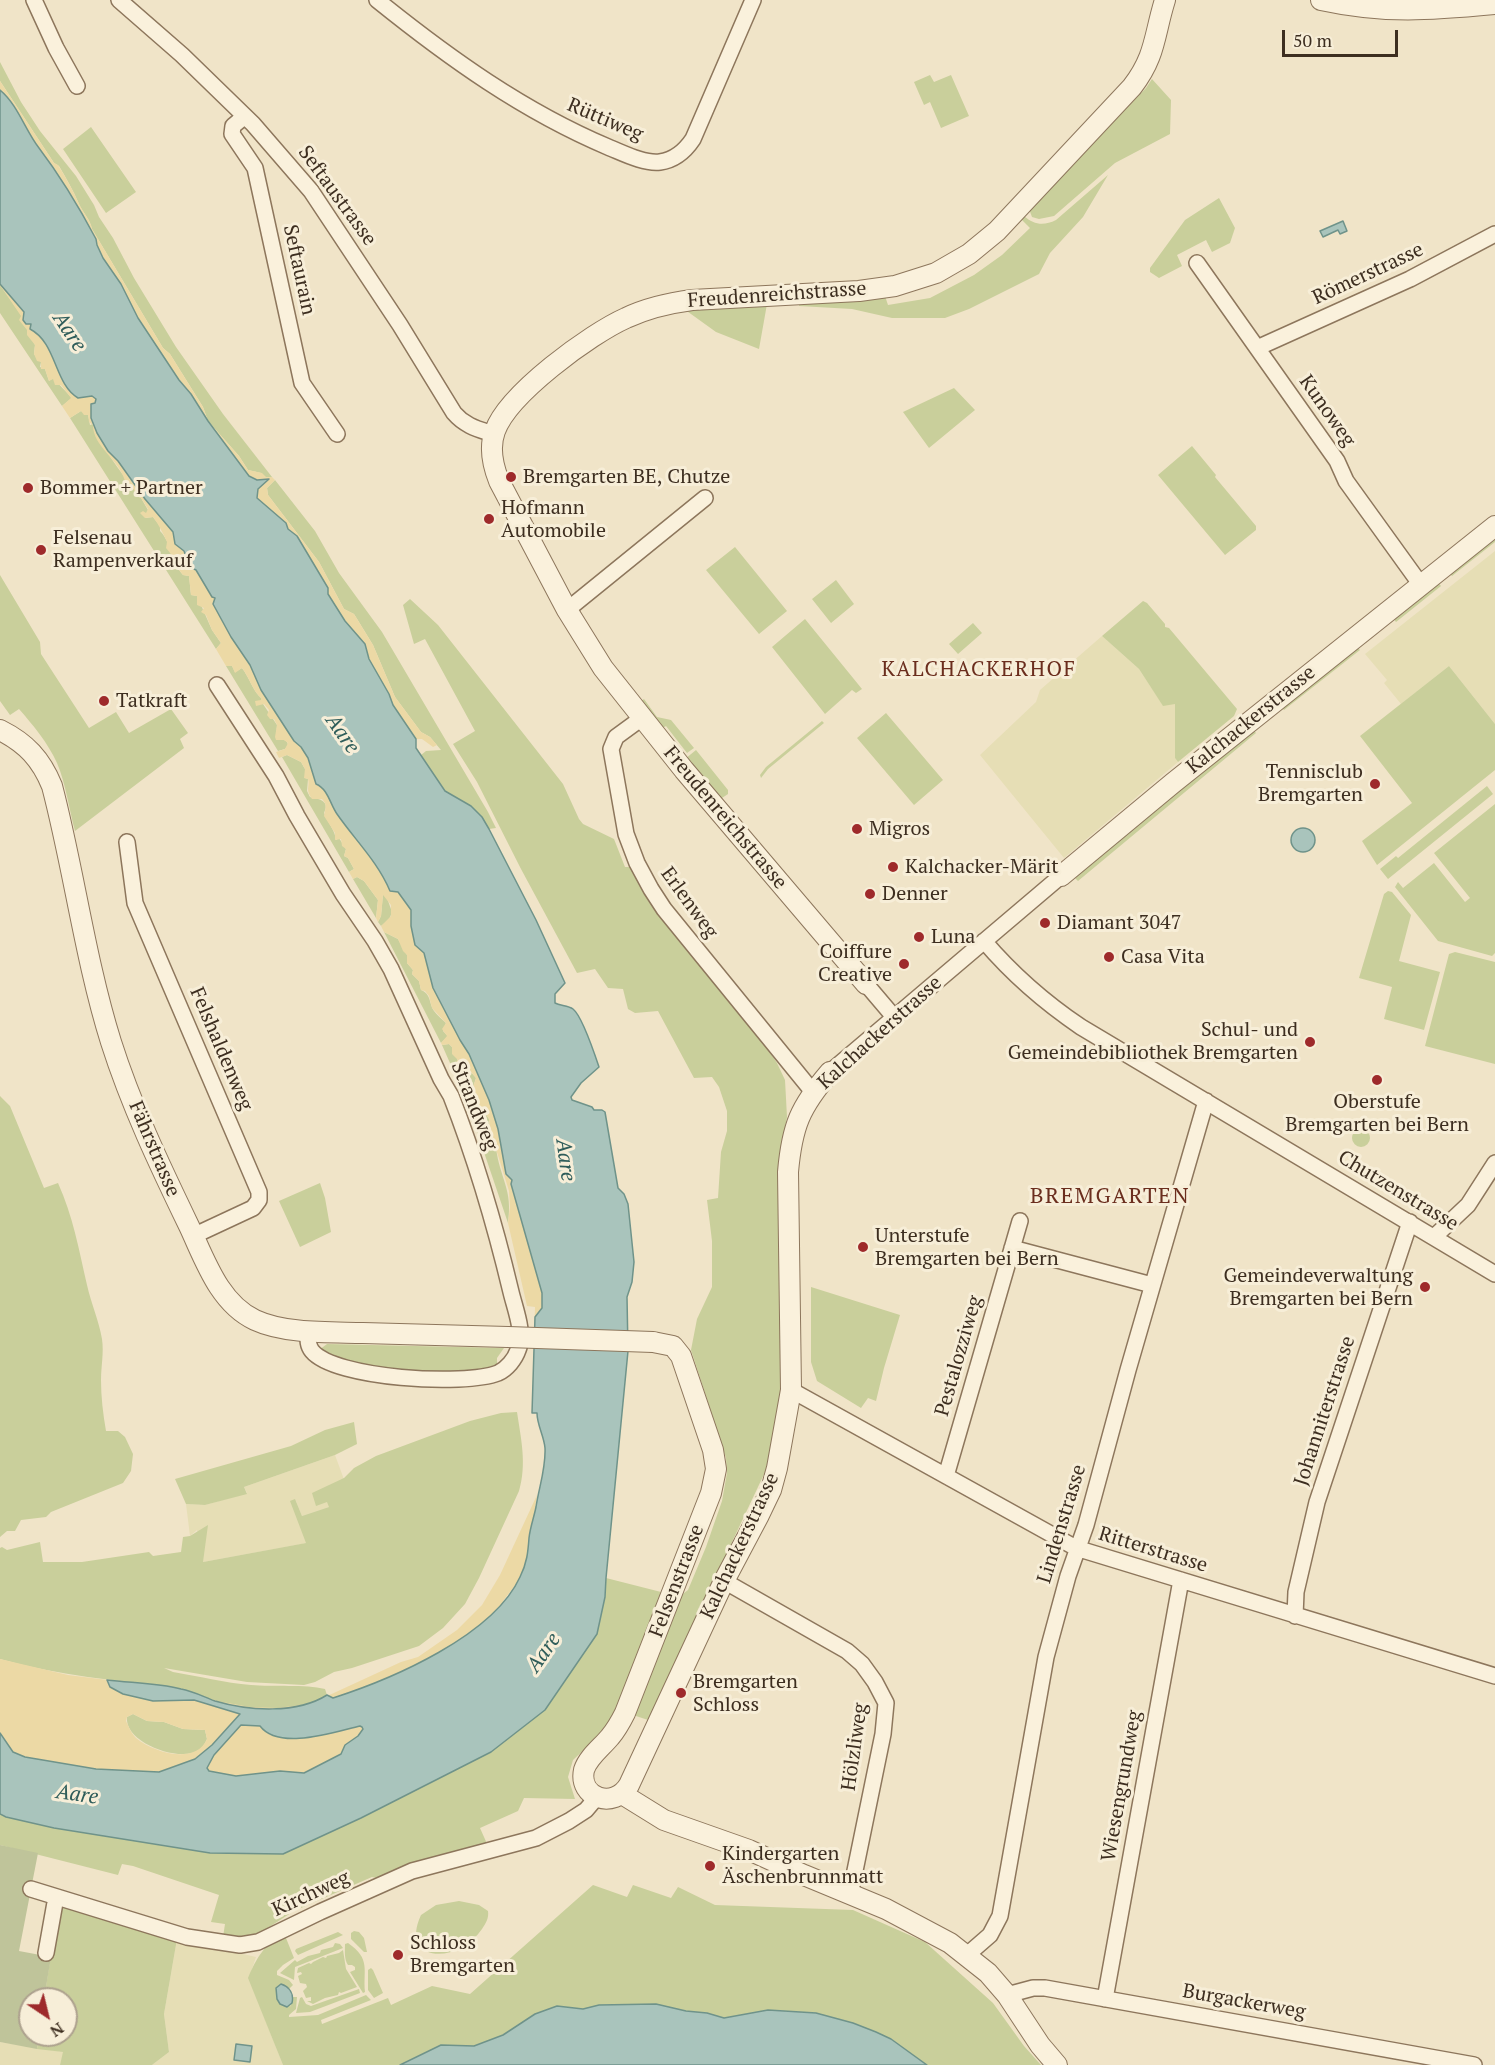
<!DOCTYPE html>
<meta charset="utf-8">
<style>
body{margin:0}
#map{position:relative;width:1495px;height:2065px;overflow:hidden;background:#f0e4c8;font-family:"PT Serif",serif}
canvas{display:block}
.north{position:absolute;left:18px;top:1987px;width:60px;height:60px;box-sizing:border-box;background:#f7eed8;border:2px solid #ada18e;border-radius:50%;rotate:145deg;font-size:16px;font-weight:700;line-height:24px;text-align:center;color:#3d2e20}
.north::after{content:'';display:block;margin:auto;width:21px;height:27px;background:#9e2a2b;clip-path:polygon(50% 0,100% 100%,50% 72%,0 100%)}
.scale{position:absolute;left:1282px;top:30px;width:116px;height:27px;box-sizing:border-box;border:3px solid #3d2e20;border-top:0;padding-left:8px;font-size:18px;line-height:21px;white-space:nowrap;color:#3d2e20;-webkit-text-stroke:4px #f7eed8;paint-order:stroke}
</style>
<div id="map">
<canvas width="1495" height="2065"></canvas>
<div class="north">N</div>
<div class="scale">50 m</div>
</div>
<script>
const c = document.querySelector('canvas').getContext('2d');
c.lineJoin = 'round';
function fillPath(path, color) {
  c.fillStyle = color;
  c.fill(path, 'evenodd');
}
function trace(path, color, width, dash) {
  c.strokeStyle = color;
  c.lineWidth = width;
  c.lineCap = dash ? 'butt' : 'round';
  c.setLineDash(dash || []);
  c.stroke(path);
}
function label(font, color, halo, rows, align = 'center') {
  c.font = font + ' "PT Serif",serif';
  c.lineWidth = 6;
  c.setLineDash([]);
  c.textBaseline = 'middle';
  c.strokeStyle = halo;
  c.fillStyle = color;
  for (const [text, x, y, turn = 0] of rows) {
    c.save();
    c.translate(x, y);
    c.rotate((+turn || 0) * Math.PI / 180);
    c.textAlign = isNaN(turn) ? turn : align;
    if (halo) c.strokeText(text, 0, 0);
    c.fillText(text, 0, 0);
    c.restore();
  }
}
const farmland = new Path2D(`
 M1495,551v173l-46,-58 -48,38 -17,-21 3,-3 -22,-26z
 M1102,636l37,33 24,36 12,-2v55l3,4 -114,96 -84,-103 56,-53 4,-12z
 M335,1455l14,38 -20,14 -27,9 -7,-17 12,44 -104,19 -6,-32 -7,6 -4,-32 19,1 42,-12 -3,-6z
 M177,1939l79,18 -7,21 34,87h-131l17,-13 -5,-38z
 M0,2042l64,10 -4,13h-60z`);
const green = new Path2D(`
 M0,62l21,40 19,29 36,45 18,29 5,12 14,21 21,40 42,69 47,67 49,63h-7l-4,-4 -13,-3 -9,-14 -31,-35 -5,-14 -33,-53 -7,-6 -71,-119c-2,-10 -9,-16 -13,-25 -6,-14 -13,-26 -20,-38l-5,-3 -54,-82z
 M930,75l4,7 17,-7 18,41 -28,12 -11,-26 -6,3 -10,-23z
 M1152,79l19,21 -1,34 -55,29 -61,53 -15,3 -7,-2 -3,-8 117,-121z
 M91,127l45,65 -30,21 -43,-64z
 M1108,175l-25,42 -33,36 -11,21 -70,35 -24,9h-53l-40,-9 -53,-3v-3l86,-7 3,9 42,-7 44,-23 28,-20 28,-27 -9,-9 3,-3c10,9 20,10 32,4z
 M1219,198l16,30 -5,15 -18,9 -6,-12 -29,15 5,11 -23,12 -9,-6v-4l35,-48z
 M0,285l22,31 13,29 -1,9 7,8 -1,5 5,2 4,12 4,-3 19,20 -10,8 -62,-93z
 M767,304l-8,45 -43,-17 -32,-23z
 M954,388l21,22 -46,38 -26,-36z
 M81,411l7,3 2,11 3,-1c9,25 27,46 42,67v4l6,3 7,12 -3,8 8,-1 7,9v5c6,5 18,32 19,39l4,5 6,1 2,19 6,1 15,34 9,13 -5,6 -146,-231z
 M1192,446l24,29 -1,2 41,49v4l-31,25 -67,-80z
 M275,480l40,51 24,42 43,59 106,180 8,16 -7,1 -7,-12 -37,-26 -24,-36 5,-4 15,-1 -11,-13 -9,-5 -26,-35 -22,-52 -19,-31 -10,-5 -25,-47 -51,-67 -1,-7z
 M1495,535v7l-43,34 -4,-4z
 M735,547l52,64 -28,23 -53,-64z
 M0,575l40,67 1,12 48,74 27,-16 13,21 42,-24 17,24 -8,6 4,9 -109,83c-6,-22 -9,-47 -18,-68 -9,-20 -24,-38 -38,-54l-9,6 -10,-14z
 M836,580l18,24 -23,19 -19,-24z
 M1437,581l4,5 -45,36 -4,-5z
 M410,599l28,26 125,159 16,35 4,5 31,15 11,28h7l19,35 33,44 79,96 14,21 8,17 2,37 -7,38 2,230 -16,85 -118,250 -15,-5 47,-119 8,-6 18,-43 16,-46 5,-28 -1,-15 -35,-108 6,-31 15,-32v-46l-5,-41 11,-2 3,-46 6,-21v-20l-8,-24 -7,-10 -18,1 -36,-67 -23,2 -7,-4 -5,-20 -15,-1 -13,-19 -18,4 -56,-104 -44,-87 -24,-38 22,-13 -50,-92 -11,5 -11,-39z
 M1143,601l4,2 18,21v3l4,1 68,81 -3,7 -56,46 -3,-4v-54l-12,2 -24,-37 -37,-33z
 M805,619l57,70 -6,4 -4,-3 -27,24 -53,-67z
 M973,623l9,10 -24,21 -9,-10z
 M1356,646l4,4 -76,60 -4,-4z
 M226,666h6l3,6 7,-4c7,9 11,23 19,30v6h2l14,21 -1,15c5,0 11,-2 12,5l-3,4 -7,2z
 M1449,666l46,58v46l-118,95 -15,-24 50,-38 -52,-67z
 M644,699l13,18 14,3 23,28 -7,5 -21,-27 -5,3 -21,-27z
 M886,713l57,67 -29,25 -57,-67z
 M822,721l2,2 -56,46 -7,9 -1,-3 6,-8z
 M1252,728l4,5 -178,148 -5,-5z
 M696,750l32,40v4l-9,6 -34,-41z
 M287,755l14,7 4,7v9l3,1 -1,12 3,6c10,2 20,4 14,16 4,10 11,17 12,27l3,-2 7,11 -2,7 4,2 6,11 -5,3 -67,-115z
 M1487,786l6,8 -105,85 -8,-10 16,-13 2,2z
 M1495,804v149l-3,3 -54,-15 -43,-54 3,-5 5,6 31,-25 31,39 5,-4 -36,-45z
 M357,877l7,4 14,19 -2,18 -23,-39z
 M1388,891l4,1 19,23 -12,46 41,11 -16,58 -40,-11 8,-32 -33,-9 25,-84z
 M383,894l4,4 5,14 -3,8 -8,6 -3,-4 3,-6z
 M384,932l14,7 9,16v8l6,7 -1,4 7,7 2,9c10,4 8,13 13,21 4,5 8,8 12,12l-3,8 5,5 -7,7z
 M1455,952l40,10v102l-70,-18 24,-92z
 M449,1044l3,3 1,7 4,3 3,16 11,-1 5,6 -3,9 -8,10 -23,-52z
 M0,1096l10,10 34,82 14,-5c15,33 21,67 29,102 4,18 12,36 15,54 2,14 -1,27 -1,41 0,17 2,34 5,51h12l7,6 8,17 -2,17 -8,12 -72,29 -5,5 -25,3 -6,11h-8l-7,6z
 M470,1111h14l5,8 2,27 5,2c4,31 17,41 12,75z
 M1352 1138a9 9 0 1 1 18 0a9 9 0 1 1-18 0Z
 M320,1183l5,15 6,34 -31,15 -21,-46z
 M811,1287l89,28 -16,53 -8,33 -8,-3 -7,10 -44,-27 -6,-19z
 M327,1344l177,4 -7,10v6c-30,15 -110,9 -143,1 -12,-3 -24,-10 -35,-15z
 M517,1412c4,27 10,52 2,79l-40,87 -14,26 -22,24 -24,18 -67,22 -18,4 -19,10 -11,3 -57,-3 -83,-14 9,4c25,4 52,11 78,13 22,2 54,-1 74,4l2,6c-30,19 -78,16 -111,6 -13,-4 -26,-11 -40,-13 -59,-8 -118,-12 -176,-29v-111l2,-1 5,3 33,-8 3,20h39l67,-10 4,4 28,-4 2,-15 7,-1 18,-11 -5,37 103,-19 -16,-42 5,-2 7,17 27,-9 -2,-5 -11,4 -4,-13 32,-15 10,-10 22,-12 94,-35 31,-8z
 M354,1422l3,22 -22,11 -91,32 3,7 -42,11 -19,-1 -11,-25 116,-33 34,-16z
 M606,1578l59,15 -46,117 -15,21 -31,29 -5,17 7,22 -51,-1 -6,13 -38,17 8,18 -107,33 -9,-2 -78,34 -34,22 -23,4h-14l2,-13 -14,-2 8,-27 -86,-29 -11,-2 -4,11 -118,-30v-31l54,14 156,25 73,1 78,-36 130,-66 114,-155z
 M133,1714l14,7 17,1 19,7 22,1 2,9c-2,4 -4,9 -8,11 -18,13 -75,-7 -72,-33z
 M593,1885l34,12 6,-12 38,13 7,-11 37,18 138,5 72,32 68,61 31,43 17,19h-114l-36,-26 -15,-7 -23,-9 -37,-10 -48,-3 -44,8 -17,-5 -21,-2 -30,-7 -57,1 -16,4 -26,-3 -22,8 -32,21 -29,11 -33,-1 -41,20h-117l-35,-87c8,-19 17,-35 36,-45l10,25 -11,7 -6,6v4l12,5 4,5 -4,4 -3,-3 4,21 3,-10h4l-1,12 -7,6v2l29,-2 48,-20 5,5 -50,20 1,4 66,-26 3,7 41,-19 38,8z
 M459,1901l20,4 9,6c1,7 -2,12 -6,18 -25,37 -83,33 -61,-14l15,-10z
 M59,1904l118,35 -13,75 5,38 -17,13h-92l3,-13 -26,-3 2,-14h27v-36h-22z
 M354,1931l5,1 5,6 3,14h-3l-13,-13v-6z
 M338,1932l5,3 -45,20 -3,-4 1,-2z
 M335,1943l5,1 3,4 -48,19 -1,13 -14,-7 15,-13 2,2 11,-6 12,-3 1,-3 12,-3z
 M348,1943c23,16 15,26 17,49l-2,1 -13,-21 5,-2v-3l-3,-2h-4c-4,-6 -3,-14 -3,-21z
 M343,1950l3,19 11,18 -16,6 -2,-1 -1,3 -13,3 -12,6 -6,-3h4v-4l-5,1 -3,-7 4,-4 -1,-3 -6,-1 -2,-7 4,-2 -1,-2 -4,1 1,-5 11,-5 2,1 2,-2 10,-5 3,1 1,-2 12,-3z
 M371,1968l2,2 10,23 -9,5 -6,-8v-20z
 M359,1989l1,4 -50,19 -14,1 4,-15 2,-1 4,7 5,2z`);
const sand = new Path2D(`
 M0,81l54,82 4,2c8,13 15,25 21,39 4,9 11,15 13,25l71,119 7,6 33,53 5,14 31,35 9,14 14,3 4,4h6l3,3 -8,8 1,7 51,67 25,47 10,5 19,31 22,52 26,35 9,5 7,8 -4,2 -11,-8h-6l-2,3 -414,-637z
 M0,265l95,130 69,122 274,417 106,340 -7,147v-8h-5l3,-106 -8,-1 -19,-83 2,-16 -1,-16 -13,-42 -10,-7 -1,-14 5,-2 -1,-7 -5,-8h-14l-5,-14 8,-10 3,-9 -5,-6 -11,2 -5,-11 3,-3 -6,-6v-7l-3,-3 -7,1 -1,-2 6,-7 -5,-7 4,-6 -14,-15 -3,-12 -4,-5 -4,-1 -2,-9 -7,-7 1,-4 -6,-7v-8l-4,-4 -5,-12 -14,-7 -3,-6 10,-10v-11l-8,-10 -2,21 -3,6 -2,-4 2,-18 -14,-19 -7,-4 -4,2 -4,-7 5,-3 -6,-11 -4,-2 2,-7 -4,-3 -1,-7 -6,1v-7l-11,-17c1,-7 4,-11 -2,-17h-10c-7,-10 -2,-12 -4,-20l-4,-1 1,-9 -4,-7 -14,-7 -8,3 -3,-6 9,-3 3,-6 -4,-3h-8l-1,-3 2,-12 -3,-6h-4l-3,-4 2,-5 -5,-6 -8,2 -1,-5 6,-1v-2c-8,-7 -12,-21 -19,-30l-7,5 -3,-7h-6l-10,-17 5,-6 -9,-13 -6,-15 -5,-3 3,-4 -7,-3v-9l-6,-1 -2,-19 -6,-1 -4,-5v-6l-13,-16 1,-6c-4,-9 -8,-17 -14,-25l-8,1 -5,-5 3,-2 3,2 2,-4 -7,-11 -6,-3v-4l-6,-8 -4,-2c-6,-22 -32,-34 -32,-56l-4,-3 -1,-7h-4l-3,-4 -11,7 -8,-12 9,-8 -10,-13h-6l-2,-6 -4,2 -4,-12h-4v-7l-4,-1 -3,-7 1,-9 -8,-10v-5l-8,-10 2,-4 -21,-31z
 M537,1495l-5,34 -3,6v18l-9,26 -17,22 4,19 -88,76 -112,89 -197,-10 -110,-20v-96l68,16 112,14 37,12 33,6 27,1 33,-4 91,-42 17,-5 39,-27 25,-25 18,-30zM133,1714l14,7 17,1 19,7 22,1 2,9c-11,26 -53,14 -71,-1 -5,-5 -7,-11 -10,-17l1,-4z`);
const cemetery = new Path2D(`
 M0,1845l38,8 -19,98 32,6 -7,42h-14v36h9l-2,14 -37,-7z`);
const water = new Path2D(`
 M0,90c18,15 25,40 39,58 22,29 40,59 57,91l1,6 6,13 18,26 17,34 41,62 12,14 17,27 41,55 8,4 12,-1 -11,10 -1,9 29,25 2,6 9,7 31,52v6l17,27 20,23 4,15 20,35 4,11 23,34v9l29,43 26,15 11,11 7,12 47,91 29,63 -10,11v9c5,3 13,2 18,6 9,7 22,46 26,58l-18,16 -10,14 1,3 20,7 2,3h8l3,2 13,76 6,6 4,10 6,58 -2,20 -5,15 1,54 -22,227 -1,19 -8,37 -52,76 -54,42 -130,66 -78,36 -73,-1 -156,-25 -48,-11 -6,-3v-81l13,19 12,5 71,12 63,3 36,-13 17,-14 28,-31 -46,-14 -41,1 -30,-7 -13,-7 -3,-7c24,3 50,3 74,9 12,2 23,8 34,12 34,10 82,13 112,-6l6,3c59,-19 160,-62 187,-121 7,-14 8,-25 9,-39 1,-10 5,-21 7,-31 3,-20 10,-39 9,-59 -1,-12 -8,-23 -8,-35h-5l3,-96 7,-9v-15l-31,-109 1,-4 -6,-6 -8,-45 -9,-29 -20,-46 -9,-14 -27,-52 -9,-35 -9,-8 -4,-19v-16l-13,-18 -8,-1c-12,-29 -35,-51 -53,-77 -7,-10 -9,-25 -21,-30l-8,-26 -7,-11 -7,-6 -33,-51 -11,-25 -19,-28 -18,-33 2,-6 -3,-1 -16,-27 -6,-3 -6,-16 -9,-7 -2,-12 -28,-33 -27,-38 -10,-10 -11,-18 -6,-15v-14l4,-1 1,-4 -4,-3 -14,2c-24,-14 -21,-55 -48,-69l1,-5h-5l-3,-4 1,-8 -24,-28zM241,1725l19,1c19,25 74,6 100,0l2,1 1,2 -5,7 -13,9 -4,9 -37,19 -24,-2 -44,5 -27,-5 -2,-3 7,-13z
 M1343,221l4,10 -7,3 -2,-4 -15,7 -3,-6z
 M1291 840a12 12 0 1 1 24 0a12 12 0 1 1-24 0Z
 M281,1984c9,3 13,10 11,19l-5,4 -7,-3 -3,-5 -1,-11z
 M656,2004l30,7 21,2 17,5 44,-8 48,3 37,10 23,9 15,7 36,26h-527l41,-20 33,1 29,-11 32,-21 22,-8 26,3 16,-4z
 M236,2044l16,2 -2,16 -16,-2z`);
const minor = new Path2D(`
 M34,0l22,48 21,38
 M119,0l63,55 71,69 58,67 89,134 54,88c11,13 24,16 39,21
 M377,0c72,58 146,111 231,147 15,6 36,17 52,15 15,-2 25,-11 33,-23l60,-139
 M245,116l-12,10 -1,8 23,34 47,215 35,51
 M1197,263l140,198 9,20 75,104
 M1257,348l153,-69 85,-45
 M567,610l138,-112
 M217,685l59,91 21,40 46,78 32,47 16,28 50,110 10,17c25,64 44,129 60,196 4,17 14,41 7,58 -3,9 -11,19 -20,23 -33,13 -163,6 -186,-22 -5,-6 -4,-13 -4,-21
 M642,718l-26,19 -5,12 15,85 11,29 14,26 13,20 149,183
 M127,842l8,61 124,289v8l-6,8 -60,28
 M984,941c29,34 60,61 97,86l414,247
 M866,984l28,33
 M830,1072l231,-196
 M1434,1237l34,-32 27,-42
 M1012,1248l140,37
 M791,1390l285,158 419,128
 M946,1476l74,-255
 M724,1581l123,70 15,13 13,18 11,21 -3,31 -33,161
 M1295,1616l1,-24 21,-90 93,-280
 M31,1889l156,48 53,8 18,-3 62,-30 92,-41 124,-33 33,-17 17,-11 11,-13
 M46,1953l10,-56
 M967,1955l23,-20 10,-19 46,-259 22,-81 18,-51 42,-155 78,-269
 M1007,1995l26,-7h12l429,77
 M1105,1999l76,-419`);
const tertiary = new Path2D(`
 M1321,0c64,14 110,10 174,4
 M0,730c26,13 41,29 52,56 22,84 33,173 59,256 20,63 49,124 78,184 16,34 30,77 66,94 30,14 75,12 108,13 48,1 97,3 145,4
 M1061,876l112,-93 322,-257
 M866,984l-182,-214 -81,-102 -36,-58 -68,-129c-6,-15 -10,-34 -4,-50 13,-37 95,-97 131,-113 21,-10 43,-15 66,-18l167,-9 36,-5 41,-13 33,-19 28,-23 135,-144c24,-31 22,-52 33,-87
 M653,1342l20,4 8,10 32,94 3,19 -5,24 -86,220c-4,8 -9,17 -15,24 -8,10 -22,20 -26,33 -6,28 30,40 45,15l95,-204 35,-66 12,-25 6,-22 14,-78 -3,-218c4,-46 12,-65 42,-100
 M622,1794l42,26 85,30 55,25 82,34 64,34 38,30 19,22 33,50 17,20`);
const tertiaryBridge = new Path2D(`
 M508,1337l145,5`);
const markers = [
 [511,477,6,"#9e2a2b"],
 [28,488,6,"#9e2a2b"],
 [489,519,6,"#9e2a2b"],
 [41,550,6,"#9e2a2b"],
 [104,701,6,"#9e2a2b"],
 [1375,784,6,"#9e2a2b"],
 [857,829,6,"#9e2a2b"],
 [893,867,6,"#9e2a2b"],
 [870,894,6,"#9e2a2b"],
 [1045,923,6,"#9e2a2b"],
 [919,937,6,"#9e2a2b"],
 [1109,957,6,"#9e2a2b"],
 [904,964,6,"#9e2a2b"],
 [1310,1042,6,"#9e2a2b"],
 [1377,1080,6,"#9e2a2b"],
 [863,1247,6,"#9e2a2b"],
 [1425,1287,6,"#9e2a2b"],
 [681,1693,6,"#9e2a2b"],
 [710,1866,6,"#9e2a2b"],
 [398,1955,6,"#9e2a2b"]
];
const streetNames = [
 ["Rüttiweg",605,120,23],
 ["Seftaustrasse",337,196,54],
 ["Seftaurain",299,270,78],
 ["Römerstrasse",1368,274,-25],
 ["Freudenreichstrasse",777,295,-4],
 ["Kunoweg",1327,411,55],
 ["Kalchackerstrasse",1251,720,-39],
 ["Freudenreichstrasse",725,818,50],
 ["Erlenweg",689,903,54],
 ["Kalchackerstrasse",880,1033,-42],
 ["Felshaldenweg",221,1049,67],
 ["Strandweg",474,1106,68],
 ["Fährstrasse",154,1149,67],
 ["Chutzenstrasse",1398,1191,31],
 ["Pestalozziweg",959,1356,-74],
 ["Johanniterstrasse",1325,1411,-72],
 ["Lindenstrasse",1062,1524,-73],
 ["Kalchackerstrasse",740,1546,-65],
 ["Ritterstrasse",1153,1550,17],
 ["Felsenstrasse",677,1581,-69],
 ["Hölzliweg",855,1747,-82],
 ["Wiesengrundweg",1122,1786,-80],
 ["Kirchweg",311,1894,-25],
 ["Burgackerweg",1244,2002,10]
];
const poiNames = [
 ["Bremgarten BE, Chutze",523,477],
 ["Bommer + Partner",40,488],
 ["Hofmann",501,508],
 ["Automobile",501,531],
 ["Felsenau",53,538],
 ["Rampenverkauf",53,561],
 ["Tatkraft",116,701],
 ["Tennisclub",1363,772,"right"],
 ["Bremgarten",1363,795,"right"],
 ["Migros",869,829],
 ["Kalchacker-Märit",905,867],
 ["Denner",882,894],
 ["Diamant 3047",1057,923],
 ["Luna",931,937],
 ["Coiffure",892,952,"right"],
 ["Creative",892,975,"right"],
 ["Casa Vita",1121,957],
 ["Schul- und",1298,1030,"right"],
 ["Gemeindebibliothek Bremgarten",1298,1053,"right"],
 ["Oberstufe",1377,1102,"center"],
 ["Bremgarten bei Bern",1377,1125,"center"],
 ["Unterstufe",875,1236],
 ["Bremgarten bei Bern",875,1259],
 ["Gemeindeverwaltung",1413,1276,"right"],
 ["Bremgarten bei Bern",1413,1299,"right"],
 ["Bremgarten",693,1682],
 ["Schloss",693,1705],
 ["Kindergarten",722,1854],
 ["Äschenbrunnmatt",722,1877],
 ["Schloss",410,1943],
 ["Bremgarten",410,1966]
];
const waterNames = [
 ["Aare",69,332,56],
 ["Aare",342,734,55],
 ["Aare",565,1160,82],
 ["Aare",544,1653,-55],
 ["Aare",77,1795,8]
];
const neighbourhoodNames = [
 ["KALCHACKERHOF",979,670]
];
const quarterNames = [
 ["BREMGARTEN",1110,1197]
];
fillPath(farmland, '#e6deb5');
fillPath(green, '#c9cf9b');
fillPath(sand, '#ecd9a5');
fillPath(cemetery, '#bfc49a');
fillPath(water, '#a9c4bc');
trace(water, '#6f938a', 1.5);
trace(minor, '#8d765c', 18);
trace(tertiary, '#8d765c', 22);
trace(minor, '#faf1dc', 15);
trace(tertiary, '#faf1dc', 20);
trace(tertiaryBridge, '#8d765c', 22, []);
trace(tertiaryBridge, '#faf1dc', 20);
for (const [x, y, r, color] of markers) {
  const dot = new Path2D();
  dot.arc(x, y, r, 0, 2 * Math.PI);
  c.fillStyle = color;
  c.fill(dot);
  trace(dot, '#f7eed8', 2);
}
label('20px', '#3d2e20', '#f7eed8', streetNames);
label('20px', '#3d2e20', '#f7eed8', poiNames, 'left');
label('italic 21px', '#2f5d5a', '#f7eed8', waterNames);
c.letterSpacing = '1.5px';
label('21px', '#6b2e1e', '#f7eed8', neighbourhoodNames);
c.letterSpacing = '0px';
c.letterSpacing = '1.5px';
label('22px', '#6b2e1e', '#f7eed8', quarterNames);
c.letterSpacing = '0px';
</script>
